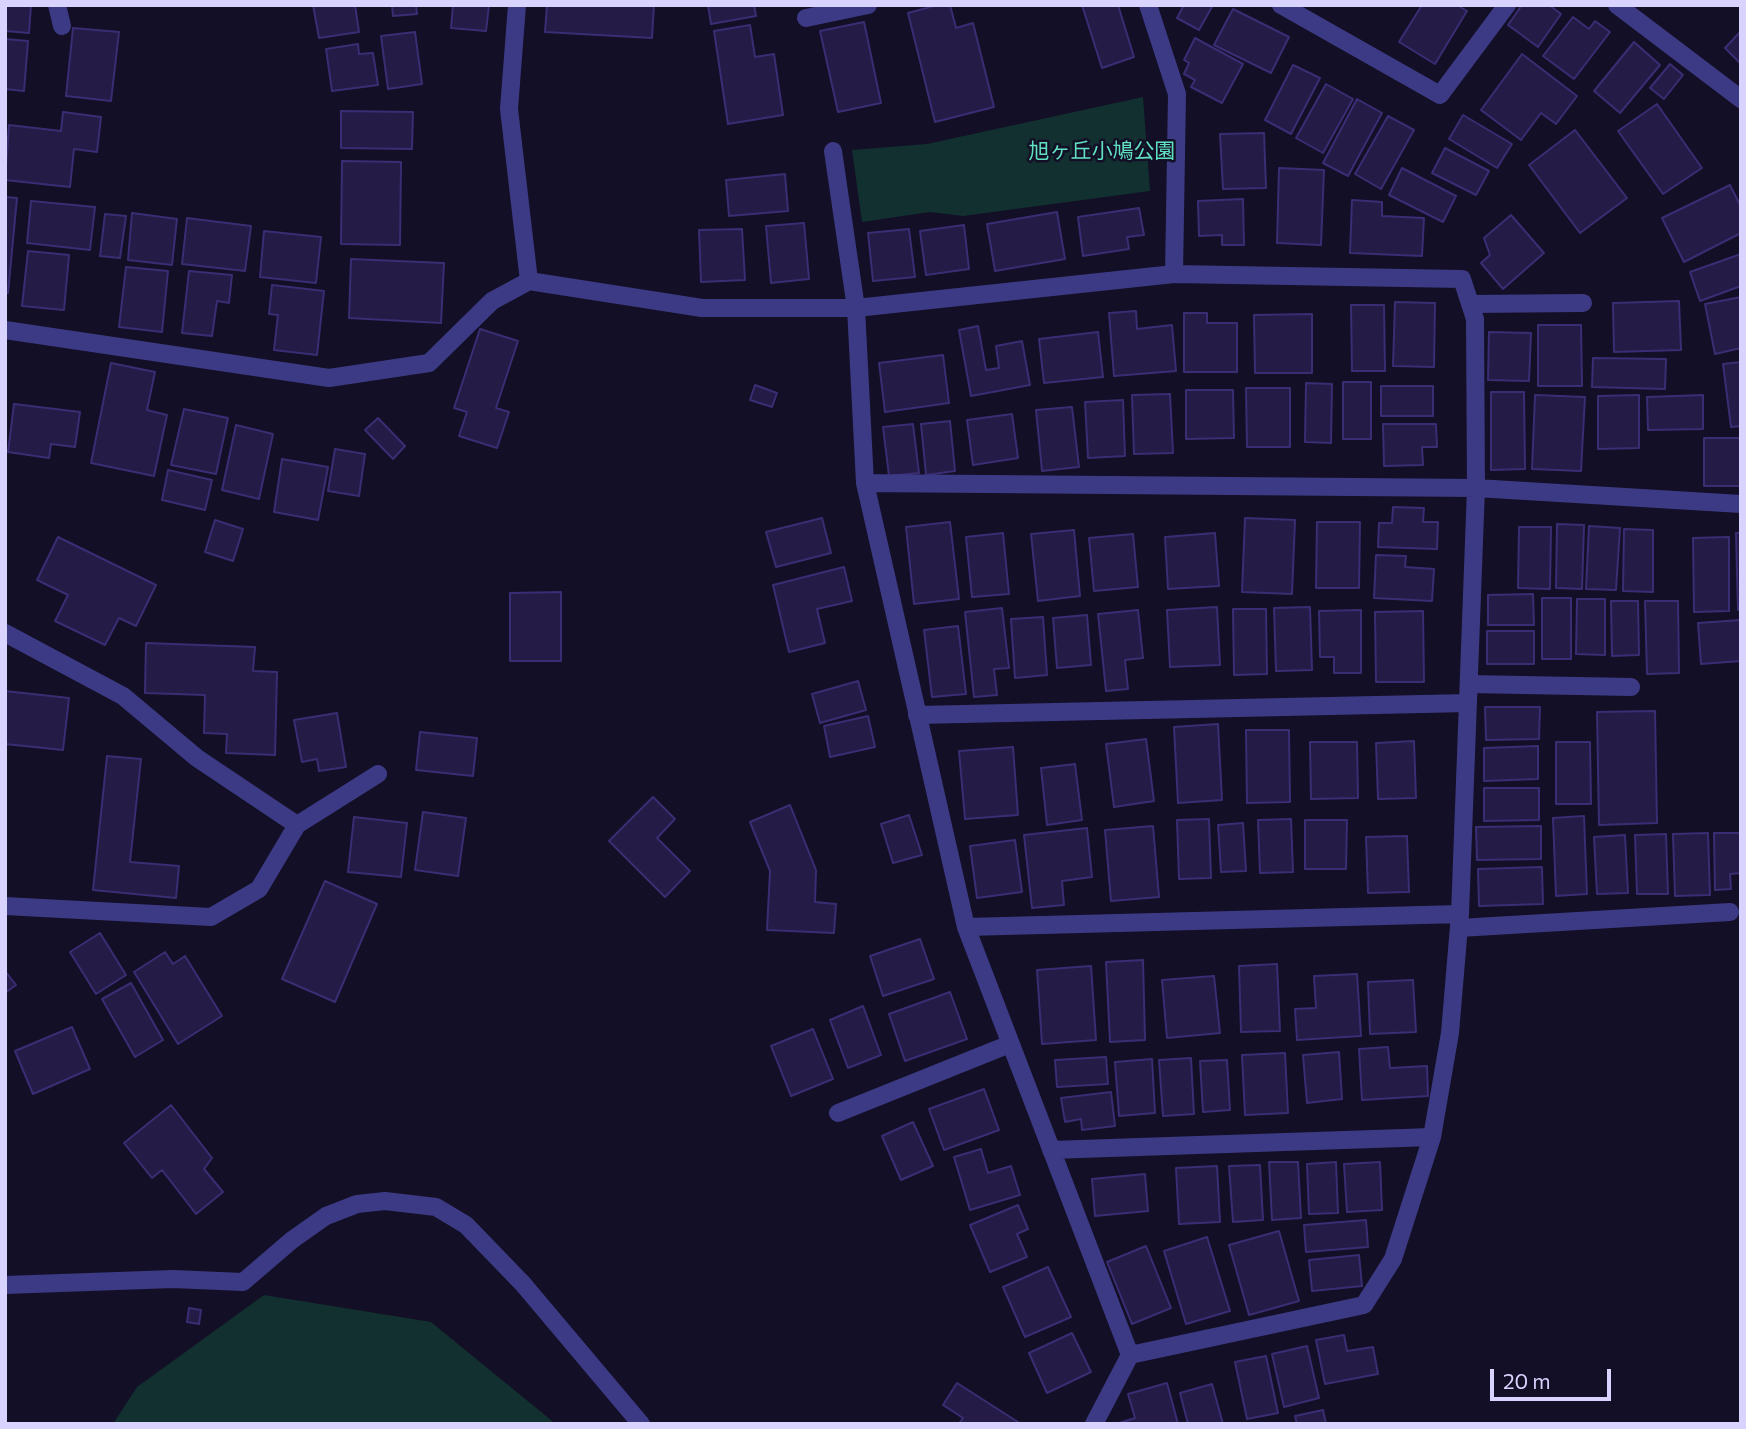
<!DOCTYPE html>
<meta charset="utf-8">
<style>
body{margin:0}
#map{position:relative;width:1746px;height:1429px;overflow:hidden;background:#130f26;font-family:Commissioner,sans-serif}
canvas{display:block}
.frame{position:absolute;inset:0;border:7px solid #d9d4ff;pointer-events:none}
.scale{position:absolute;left:1490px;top:1369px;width:121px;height:32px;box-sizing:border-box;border:4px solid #d9d4ff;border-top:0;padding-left:9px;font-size:21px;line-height:24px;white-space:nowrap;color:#d9d4ff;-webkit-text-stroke:5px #130f26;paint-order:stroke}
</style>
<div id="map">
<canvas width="1746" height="1429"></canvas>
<div class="frame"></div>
<div class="scale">20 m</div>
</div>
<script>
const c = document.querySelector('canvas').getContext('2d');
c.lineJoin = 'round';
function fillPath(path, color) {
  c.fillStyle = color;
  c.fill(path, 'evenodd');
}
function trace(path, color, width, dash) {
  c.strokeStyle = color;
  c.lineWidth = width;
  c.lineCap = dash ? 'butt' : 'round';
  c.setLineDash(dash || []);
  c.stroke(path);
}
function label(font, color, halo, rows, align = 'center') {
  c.font = font + ' Commissioner,"Noto Sans JP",sans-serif';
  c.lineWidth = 5;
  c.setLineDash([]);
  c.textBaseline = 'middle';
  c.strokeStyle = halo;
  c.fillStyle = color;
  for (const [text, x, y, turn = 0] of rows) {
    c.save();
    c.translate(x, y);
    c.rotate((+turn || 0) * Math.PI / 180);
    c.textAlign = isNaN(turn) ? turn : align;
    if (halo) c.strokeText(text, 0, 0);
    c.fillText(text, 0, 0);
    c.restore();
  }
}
const green = new Path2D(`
 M1143,97l7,94 -187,25 -33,-4 -68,10 -10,-72 75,-6z
 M264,1295l167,27 120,98 2,4h-440l24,-37z`);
const building = new Path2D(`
 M5,5h26l-2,28 -24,-2z
 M313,5h42l4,27 -40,6z
 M392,5h24l1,9 -24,2z
 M453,5h36l-3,26 -35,-3z
 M547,5h107l-2,33 -107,-6z
 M708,5h46l2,11 -45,8z
 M938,5h12l6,23 17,-5 21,84 -59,15 -27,-109z
 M1082,5h36l16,52 -32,11z
 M1184,5h29l-14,25 -22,-12z
 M1422,5h35l10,6 -32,53 -36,-22z
 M1522,5h27l12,9 -23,33 -30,-22z
 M1233,9l56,28 -18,36 -57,-28z
 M1573,17l16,12 6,-8 15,11 -36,47 -31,-23z
 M864,22l17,81 -43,9 -18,-81z
 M750,25l5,32 19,-3 9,61 -55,9 -14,-93z
 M73,28l46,4 -8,69 -45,-5z
 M1741,31v33l-16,-16z
 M415,32l7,52 -34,5 -7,-53z
 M1195,38l48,26 -21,39 -31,-16 4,-7 -11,-6 5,-11 -5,-3z
 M5,39l23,2 -4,50 -19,-2z
 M1634,42l26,23 -40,48 -26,-22z
 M358,44l1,10 14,-1 5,32 -46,6 -6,-42z
 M1522,54l55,42 -21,28 -15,-11 -20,27 -40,-30z
 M1670,64l13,11 -19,24 -14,-11z
 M1293,65l27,13 -29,56 -26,-14z
 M1326,84l27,15 -30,54 -27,-15z
 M1357,99l25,14 -34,63 -25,-13z
 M1657,104l45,64 -39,26 -45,-63z
 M341,111l72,1 -1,37 -71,-1z
 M63,112l38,5 -4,35 -23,-3 -4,38 -65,-7 4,-55 52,6z
 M1463,115l49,29 -15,24 -48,-29z
 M1388,116l26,14 -33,59 -26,-15z
 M1575,130l52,68 -47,35 -51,-68z
 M1264,133l2,55 -43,1 -3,-55z
 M1445,148l44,23 -13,24 -44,-22z
 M342,161l59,1 -1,83 -59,-1z
 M1279,168l45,2 -3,75 -44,-2z
 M1402,168l54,28 -13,26 -54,-27z
 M785,174l3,37 -59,5 -3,-36z
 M1730,185l11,22v26l-57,29 -22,-44z
 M5,197l12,1 -9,95h-3z
 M1243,199l1,46h-22v-10l-23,1 -1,-35z
 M1352,200l30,2v14l42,2 -2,38 -72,-3z
 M31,201l64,6 -5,43 -63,-7z
 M1139,208l5,27 -17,2 2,12 -46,7 -5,-39z
 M1057,212l8,47 -70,12 -8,-47z
 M132,213l45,6 -5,46 -44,-5z
 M105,214l21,2 -6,42 -20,-2z
 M1511,215l33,38 -41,36 -22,-26 9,-8 -6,-17z
 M187,218l64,8 -6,45 -63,-7z
 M804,223l5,56 -38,4 -5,-57z
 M964,225l5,44 -43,6 -6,-44z
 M742,229l3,51 -44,2 -2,-52z
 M909,229l6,48 -42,4 -5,-48z
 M264,231l57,6 -5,46 -56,-6z
 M28,251l41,4 -5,55 -42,-4z
 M1741,254v32l-41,15 -10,-29z
 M351,259l93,4 -3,60 -92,-5z
 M126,267l42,4 -6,61 -43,-5z
 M189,271l43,4 -3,28 -12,-2 -5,35 -30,-3z
 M272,285l52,6 -7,64 -43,-5 4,-35 -9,-1z
 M1741,297v51l-26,6 -10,-50z
 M1679,301l2,49 -67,2 -1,-49z
 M1395,302l40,1 -1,64 -41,-1z
 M1351,305h33l1,66h-33z
 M1136,311l1,18 35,-4 4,46 -62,5 -5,-63z
 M1184,313h23v10h30v49h-53z
 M1312,314v59h-57l-1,-58z
 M1538,325h43l1,61h-44z
 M978,326l8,44 13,-2 -3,-22 26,-5 8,44 -59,11 -12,-66z
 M480,329l38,12 -22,67 13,4 -12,36 -38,-12 8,-24 -13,-4z
 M1098,332l5,45 -59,6 -5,-44z
 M1489,332l42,1 -2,48 -41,-1z
 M943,355l6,48 -64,9 -6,-49z
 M1593,358l73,1 -1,30 -73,-2z
 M1741,362v64l-10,1 -8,-63z
 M111,363l44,9 -8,38 20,5 -13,61 -63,-13z
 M1343,382h28v57h-28z
 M1306,383l26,1 -1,59 -26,-1z
 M755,385l22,8 -5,14 -22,-7z
 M1381,386h52v30h-52z
 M1246,388h44v59h-43z
 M1186,390h47l1,48 -48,1z
 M1491,392h33l1,77 -34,1z
 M1170,394l3,59 -39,1 -2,-59z
 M1535,395l50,2 -4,74 -49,-2z
 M1639,395v53l-41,1v-53z
 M1703,395v34l-55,1 -1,-33z
 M1123,400l2,56 -37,2 -3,-56z
 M14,404l66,8 -5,35 -24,-3 -2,14 -41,-6z
 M1072,407l7,60 -37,4 -6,-61z
 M184,409l44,9 -12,56 -45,-9z
 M1012,414l6,44 -45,7 -6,-45z
 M378,418l27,28 -12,13 -28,-29z
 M950,421l5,50 -29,4 -5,-51z
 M913,424l6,49 -30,3 -6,-49z
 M1383,424h53l1,23h-15l1,18 -39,1z
 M236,425l37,9 -14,65 -37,-9z
 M1704,438h37v48h-37z
 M335,449l30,5 -6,42 -31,-5z
 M282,459l46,8 -10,53 -44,-8z
 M168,470l44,10 -7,30 -43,-10z
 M1393,507l31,1 -1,14h15l-1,27 -59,-2 1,-24h13z
 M822,518l9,35 -55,14 -10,-35z
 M1245,518l50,2 -3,74 -50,-2z
 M215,520l28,9 -10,32 -28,-9z
 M950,522l9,77 -45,5 -8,-77z
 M1317,522h43l-1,66h-43z
 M1557,524l27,1 -2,64 -26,-1z
 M1589,526l31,2 -4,62 -30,-1z
 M1519,527h32l-1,62 -32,-1z
 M1624,529l29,1v62l-30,-1z
 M1074,530l6,66 -42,5 -7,-67z
 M1003,533l6,61 -37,3 -6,-60z
 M1215,533l4,53 -51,3 -3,-52z
 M1736,533h5v77h-3z
 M1133,534l5,53 -44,4 -5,-53z
 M58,537l98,48 -20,41 -17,-8 -14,27 -50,-24 13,-26 -31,-15z
 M1729,537v74l-35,1 -1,-74z
 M1376,555l30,1 -1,11 29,2 -2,32 -58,-3z
 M844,567l8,34 -35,8 8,34 -36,9 -16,-67z
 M561,592v69h-51v-68z
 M1533,594l1,31h-46v-30z
 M1542,598h29v61h-29z
 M1577,599h28v56l-29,-1z
 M1611,601h27l1,54 -27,1z
 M1645,601h33l1,72 -32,1z
 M1217,607l3,58 -50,2 -3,-57z
 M1310,607l2,63 -36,1 -2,-63z
 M1002,608l7,60 -15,1 3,26 -23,2 -9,-85z
 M1233,609h33l1,65 -33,1z
 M1138,610l5,48 -18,2 3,29 -22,2 -8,-77z
 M1361,610v63h-27v-16h-14l-1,-46z
 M1423,611l1,71h-48l-1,-70z
 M1087,615l4,50 -34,3 -4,-50z
 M1043,617l4,58 -32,3 -4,-59z
 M1741,620v41l-40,3 -3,-41z
 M958,626l8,68 -34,3 -8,-67z
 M1487,631h47v33h-47z
 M146,643l109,4 -2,24 24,1 -2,83 -49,-2 1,-19 -23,-1 1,-38 -60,-2z
 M858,681l8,29 -46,13 -8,-29z
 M5,691l64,7 -6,52 -58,-6z
 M1485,707h55l-1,32 -53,1z
 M1655,711l2,112 -58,2 -2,-113z
 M337,713l9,54 -27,4 -2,-12 -15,3 -8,-42z
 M868,716l7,31 -45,10 -6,-31z
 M1218,724l4,76 -44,3 -4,-76z
 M1246,730h43l1,72 -43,1z
 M420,732l57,6 -4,38 -57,-6z
 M1146,739l8,62 -40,6 -8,-63z
 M1414,741l2,57 -38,1 -2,-56z
 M1310,742h47l1,56 -47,1z
 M1556,742h34l1,62h-35z
 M1538,746v33l-54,2v-33z
 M1013,747l5,68 -53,4 -6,-68z
 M107,756l34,3 -11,103 49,4 -3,32 -83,-8z
 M1075,764l7,56 -35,5 -6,-57z
 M1484,788h55v32l-55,1z
 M653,797l22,22 -18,19 33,33 -25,26 -56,-56z
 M790,805l26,65 -1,32 21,2 -2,29 -67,-3 3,-59 -20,-49z
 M423,812l43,6 -8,58 -43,-6z
 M909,815l13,40 -29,8 -12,-39z
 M1584,816l3,78 -31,2 -3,-78z
 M354,817l53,6 -6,54 -53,-5z
 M1209,819l2,59 -32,1 -2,-59z
 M1291,819l2,53 -33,1 -2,-53z
 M1305,820h42l-1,49h-41z
 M1243,823l3,48 -25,1 -3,-47z
 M1153,826l6,71 -48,4 -6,-71z
 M1541,826v33l-64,1 -1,-33z
 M1087,828l5,49 -30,4 2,24 -32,3 -8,-73z
 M1708,833l2,62 -35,1 -2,-62z
 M1714,833h27v40l-11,1 1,15 -16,1z
 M1666,834l2,60h-31l-2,-59z
 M1625,835l3,58 -31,1 -3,-57z
 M1407,836l2,56 -41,1 -2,-56z
 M1015,840l7,52 -45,6 -7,-52z
 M1542,867l1,37 -64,2 -1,-37z
 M325,881l52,23 -42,98 -53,-23z
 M100,933l26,42 -30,19 -26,-42z
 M920,939l14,40 -51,17 -13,-40z
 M165,952l8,12 12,-8 37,60 -44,28 -44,-72z
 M1143,960l2,80 -35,2 -4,-80z
 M1277,964l3,67 -39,1 -2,-66z
 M1091,966l5,74 -54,4 -5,-74z
 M5,971l11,14 -11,8z
 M1357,974l4,62 -64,4 -2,-31 21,-1 -2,-32z
 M1214,976l6,57 -53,5 -5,-58z
 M1413,980l3,52 -46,2 -2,-52z
 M131,983l32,57 -28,17 -33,-58z
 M950,992l17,47 -62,22 -16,-47z
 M863,1006l18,49 -33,13 -18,-48z
 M72,1027l18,42 -57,25 -18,-43z
 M813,1029l20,50 -42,17 -20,-50z
 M1388,1047l2,21 37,-2 1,30 -66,4 -3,-51z
 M1339,1052l3,47 -35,4 -4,-48z
 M1285,1053l3,60 -43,2 -3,-60z
 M1106,1057l2,27 -51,3 -2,-27z
 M1191,1058l3,56 -31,2 -4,-56z
 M1152,1059l3,54 -36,3 -4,-54z
 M1227,1060l3,50 -27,2 -3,-51z
 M984,1089l15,41 -55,20 -15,-41z
 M1111,1092l4,34 -33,4 -1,-11 -16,3 -4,-24z
 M171,1105l41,53 -8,11 19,23 -27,22 -34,-44 -10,8 -28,-35z
 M913,1122l20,44 -32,14 -19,-44z
 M981,1149l7,24 23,-7 9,29 -50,15 -16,-53z
 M1269,1162h29l3,56 -29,2z
 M1336,1162l2,51 -29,1 -2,-50z
 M1380,1162l2,48 -35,2 -3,-48z
 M1260,1165l3,55 -30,2 -4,-56z
 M1217,1166l3,56 -41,2 -3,-56z
 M1145,1174l3,37 -53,5 -3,-37z
 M1018,1205l10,24 -11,5 10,23 -37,15 -20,-47z
 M1366,1220l2,27 -62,5 -2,-27z
 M1279,1231l20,70 -50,14 -20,-70z
 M1207,1237l23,74 -44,13 -22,-73z
 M1146,1246l25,62 -39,16 -25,-62z
 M1359,1255l3,31 -50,5 -3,-31z
 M1048,1267l23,50 -46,20 -22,-50z
 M189,1308l12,2 -2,14 -12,-2z
 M1072,1333l19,39 -44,21 -18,-40z
 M1344,1335l3,16 26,-4 5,27 -53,10 -9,-44z
 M1307,1346l12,52 -35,9 -12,-53z
 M1266,1356l12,57 -31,6 -12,-57z
 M957,1383l61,39 -1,2h-58l4,-6 -20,-13z
 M1167,1383l11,41h-62l19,-6 -7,-24z
 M1212,1384l11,40h-35l-8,-31z
 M1323,1410l3,14h-29l-2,-8z`);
const lane = new Path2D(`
 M57,5l5,21
 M1470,304l113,-1
 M1469,684l162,3
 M1459,928l271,-16
 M838,1113l172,-69`);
const street = new Path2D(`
 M517,5l-8,104 20,172
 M1148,5l29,89 -3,180
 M1281,5l159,90 67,-90
 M1617,5l124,94
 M806,18l62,-13
 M833,151l23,157 9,175 101,444 164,428 -36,69
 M5,330l324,48 100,-15 63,-62 37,-20 173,27h154l318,-34 288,5 13,40 1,169 -16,426 -10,119 -18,104 -39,122 -29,46 -234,50
 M865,483l611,5 265,16
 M5,633l118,63 74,62 100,67
 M917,715l551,-12
 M5,906l206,11 48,-28 38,-64 81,-51
 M966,927l494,-13
 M1051,1150l381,-13
 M5,1285l168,-6 70,3 49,-42 34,-24 31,-12 28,-3 51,6 30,18 57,59 118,140`);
const parkNames = [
 ["旭ヶ丘小鳩公園",1102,151]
];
fillPath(green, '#12302f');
fillPath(building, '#241b47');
trace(building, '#3b2d73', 2);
trace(lane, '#3d3a85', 18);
trace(street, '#3d3a85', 18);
label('21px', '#5fe0c0', '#130f26', parkNames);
</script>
